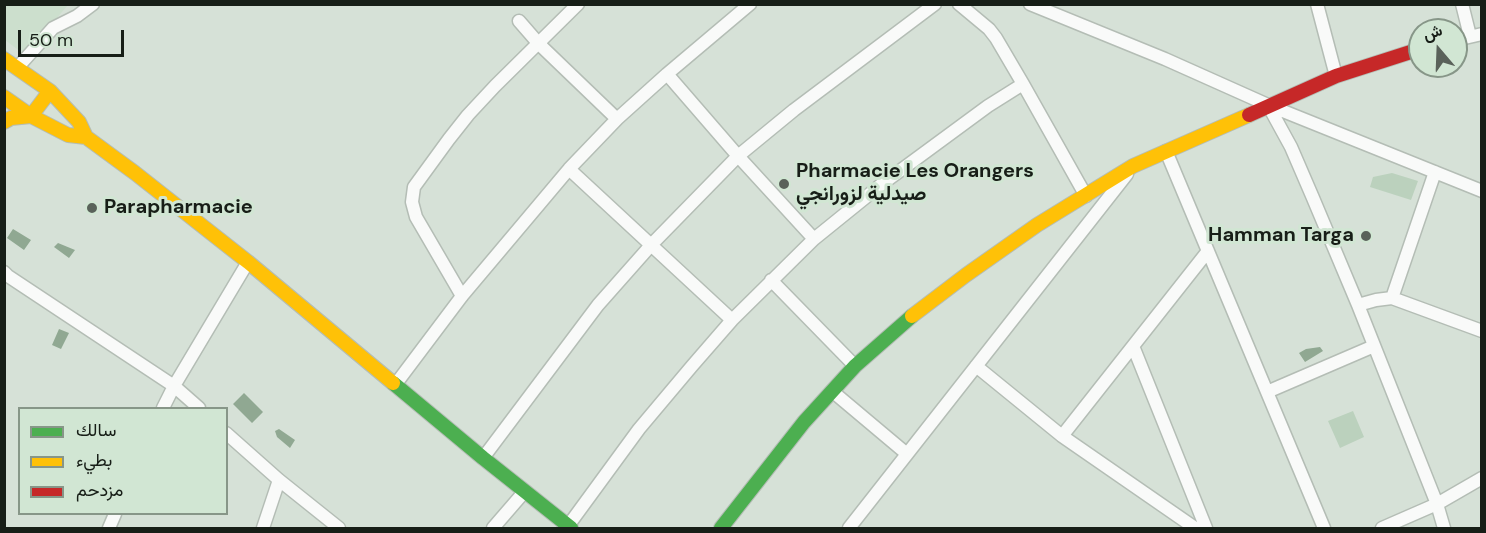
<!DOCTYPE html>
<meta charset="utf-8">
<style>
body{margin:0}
#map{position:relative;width:1486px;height:533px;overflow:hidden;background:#d6e1d7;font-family:"DM Sans",Vazirmatn,sans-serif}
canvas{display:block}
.frame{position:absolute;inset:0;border:6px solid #171e17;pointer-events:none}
.legend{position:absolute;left:18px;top:407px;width:210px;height:108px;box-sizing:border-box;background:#d1e6d3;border:2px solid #879688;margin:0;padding:8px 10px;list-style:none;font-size:18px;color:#171e17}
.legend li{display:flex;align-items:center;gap:12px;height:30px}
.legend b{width:30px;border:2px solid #879688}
.north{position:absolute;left:1408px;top:18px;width:60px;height:60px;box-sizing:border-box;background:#d1e6d3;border:2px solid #879688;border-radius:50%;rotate:341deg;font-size:16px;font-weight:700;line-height:24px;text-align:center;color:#171e17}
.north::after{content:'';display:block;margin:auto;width:21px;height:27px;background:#5a625a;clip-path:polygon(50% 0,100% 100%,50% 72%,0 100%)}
.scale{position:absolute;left:18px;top:30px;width:106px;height:27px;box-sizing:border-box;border:3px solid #171e17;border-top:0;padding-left:8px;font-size:18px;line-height:21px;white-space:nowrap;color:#171e17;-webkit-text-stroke:4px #d1e6d3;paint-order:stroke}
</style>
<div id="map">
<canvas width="1486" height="533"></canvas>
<div class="frame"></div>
<ul class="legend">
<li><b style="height:8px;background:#4caf50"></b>سالك</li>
<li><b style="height:8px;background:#ffc107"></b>بطيء</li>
<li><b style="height:8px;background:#c62828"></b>مزدحم</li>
</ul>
<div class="north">ش</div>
<div class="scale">50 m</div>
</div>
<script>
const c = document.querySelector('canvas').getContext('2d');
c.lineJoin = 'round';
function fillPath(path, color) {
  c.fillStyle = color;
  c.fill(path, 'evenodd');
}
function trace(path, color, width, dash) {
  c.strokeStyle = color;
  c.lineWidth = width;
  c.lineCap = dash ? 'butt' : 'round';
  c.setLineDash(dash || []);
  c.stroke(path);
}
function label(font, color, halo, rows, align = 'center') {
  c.font = font + ' "DM Sans",Vazirmatn,sans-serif';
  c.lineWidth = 6;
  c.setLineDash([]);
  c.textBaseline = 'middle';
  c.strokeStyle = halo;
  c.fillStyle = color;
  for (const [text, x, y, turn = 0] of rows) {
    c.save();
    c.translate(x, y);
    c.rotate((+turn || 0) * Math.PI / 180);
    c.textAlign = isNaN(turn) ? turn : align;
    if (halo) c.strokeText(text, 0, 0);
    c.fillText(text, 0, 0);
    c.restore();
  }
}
const built = new Path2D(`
 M5,5h63l-43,50 -20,-15z`);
const green = new Path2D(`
 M1392,173l26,8 -7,19 -41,-13 3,-10z
 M1353,411l11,26 -24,11 -12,-27z`);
const water = new Path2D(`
 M13,229l18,11 -7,10 -17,-12z
 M58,243l17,7 -6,8 -15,-11z
 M59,329l10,4 -8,16 -9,-4z
 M1320,347l3,4 -18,11 -6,-9 7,-4z
 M244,393l19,19 -11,11 -19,-19z
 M279,429l16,11 -5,8 -13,-11 -2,-6z`);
const street = new Path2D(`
 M959,4l30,25 7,9 27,46 63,112
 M1030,4l135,55 103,46 214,86
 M1317,4l19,72
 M1462,4l8,32
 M519,21l20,23 78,75
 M1456,40l26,-6
 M18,67l35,-39 24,-12 16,-12
 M667,74l71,82 76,83
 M1268,105l23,42 22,51 45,107 79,199 7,24
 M1166,151l158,377
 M569,169l163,151
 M4,272l4,4 166,110 25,22
 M771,280l84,86
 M462,296l-46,-79 -4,-15 2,-15 35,-48 19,-24 27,-29 83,-82
 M1392,298l43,-126
 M1358,305l18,-5 16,-2 90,33
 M1133,346l73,182
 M976,366l86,70 133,92
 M395,385l67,-89 107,-127 48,-50 50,-45 83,-70
 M832,391l75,63
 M1267,392l107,-46
 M163,408l11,-22 74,-124
 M226,433l53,47 60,48
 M1062,436l146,-185
 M483,458l115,-153 54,-61 86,-88 56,-46 141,-106
 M568,526l71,-97 53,-63 40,-46 82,-81 68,-55 106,-78 35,-22
 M109,528l6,-14
 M263,528l16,-48
 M493,528l32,-37
 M849,528l278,-354
 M1382,528l55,-24 45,-26`);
const fast = new Path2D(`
 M393,383l90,75 88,70
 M721,528l83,-106 51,-56 57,-50`);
const slow = new Path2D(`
 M4,59l46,32 29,31 7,15 49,36 113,89 145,121
 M4,97l27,19 37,19 18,2
 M4,122l7,-4 20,-2 19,-25
 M912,316l54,-41 71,-50 96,-59 116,-51`);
const jam = new Path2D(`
 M1249,115l87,-39 84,-27`);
const markers = [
 [784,184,6,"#5a625a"],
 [92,208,6,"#5a625a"],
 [1366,236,6,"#5a625a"]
];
const poiNames = [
 ["Pharmacie Les Orangers",796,172],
 ["صيدلية لزورانجي",796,195],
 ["Parapharmacie",104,208],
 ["Hamman Targa",1354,236,"right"]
];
fillPath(built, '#ccdfcd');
fillPath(green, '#bbd1bd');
fillPath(water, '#90a892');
trace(street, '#b4bdb5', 15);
trace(fast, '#b4bdb5', 16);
trace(slow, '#b4bdb5', 16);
trace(jam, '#b4bdb5', 16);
trace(street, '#f9faf9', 12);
trace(fast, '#4caf50', 14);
trace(slow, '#ffc107', 14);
trace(jam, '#c62828', 14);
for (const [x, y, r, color] of markers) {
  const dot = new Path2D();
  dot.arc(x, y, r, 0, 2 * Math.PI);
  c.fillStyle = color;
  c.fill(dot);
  trace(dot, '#d1e6d3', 2);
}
label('bold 20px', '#171e17', '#d1e6d3', poiNames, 'left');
</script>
